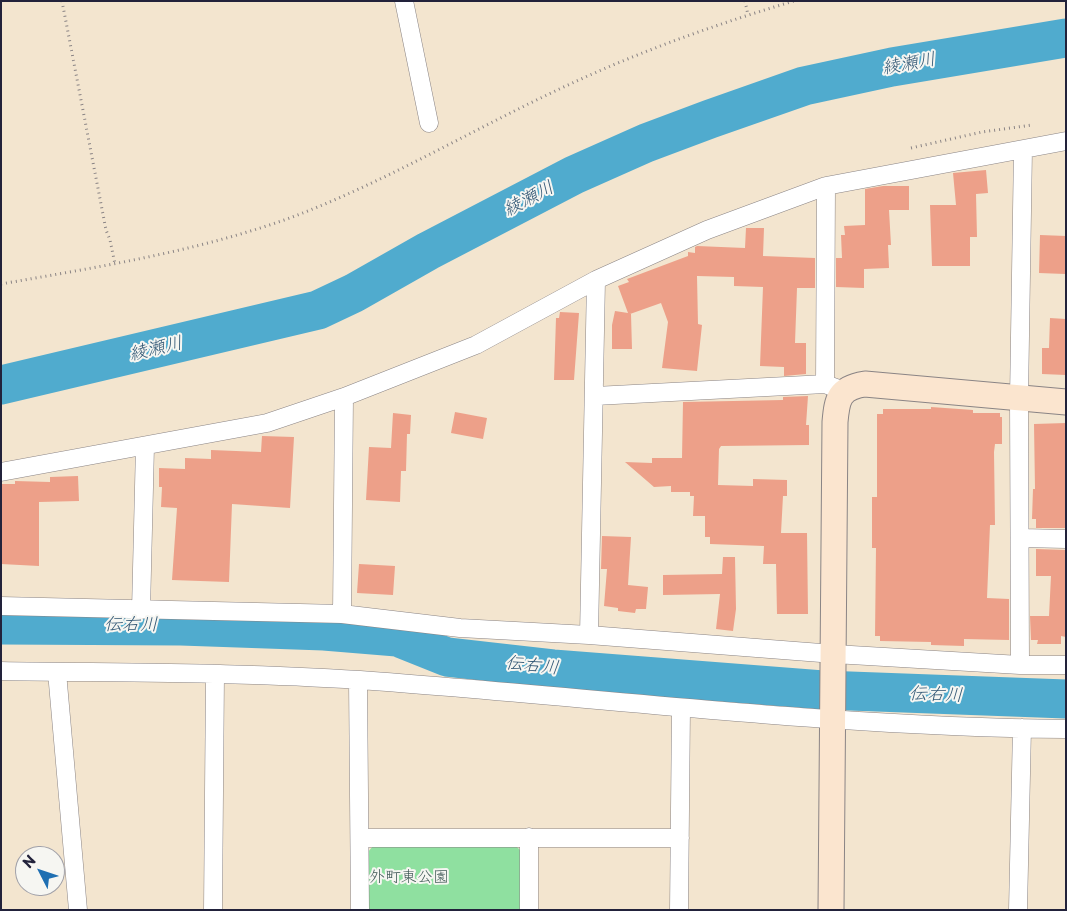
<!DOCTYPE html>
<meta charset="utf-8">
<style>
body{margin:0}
#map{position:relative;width:1067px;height:911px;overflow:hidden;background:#f3e5cf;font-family:"Playpen Sans",sans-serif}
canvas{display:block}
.frame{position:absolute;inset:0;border:2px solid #22223b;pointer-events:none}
.north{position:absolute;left:15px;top:846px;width:50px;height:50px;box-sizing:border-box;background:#f6f6f2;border:1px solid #a1a1a9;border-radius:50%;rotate:311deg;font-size:14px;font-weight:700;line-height:20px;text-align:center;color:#22223b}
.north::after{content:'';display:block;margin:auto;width:18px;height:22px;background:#1f6fb2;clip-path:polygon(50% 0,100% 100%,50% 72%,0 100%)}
</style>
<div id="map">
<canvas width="1067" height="911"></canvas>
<div class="frame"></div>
<div class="north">N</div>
</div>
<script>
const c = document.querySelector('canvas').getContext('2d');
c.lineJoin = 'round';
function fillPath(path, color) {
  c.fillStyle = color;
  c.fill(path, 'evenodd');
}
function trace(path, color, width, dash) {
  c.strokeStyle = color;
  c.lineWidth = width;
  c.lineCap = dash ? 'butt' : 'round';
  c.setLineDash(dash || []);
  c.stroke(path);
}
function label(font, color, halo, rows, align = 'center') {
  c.font = font + ' "Playpen Sans","Klee One",sans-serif';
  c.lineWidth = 4;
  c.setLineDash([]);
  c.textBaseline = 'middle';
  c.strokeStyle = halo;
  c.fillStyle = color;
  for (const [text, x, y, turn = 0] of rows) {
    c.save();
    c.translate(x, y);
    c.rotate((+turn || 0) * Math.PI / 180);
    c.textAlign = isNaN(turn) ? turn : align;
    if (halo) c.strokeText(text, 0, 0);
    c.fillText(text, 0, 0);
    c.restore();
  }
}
const green = new Path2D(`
 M374,845l143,2 7,7v56h-158l1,-57z`);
const river = new Path2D(`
 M1,385l317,-75 36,-17 74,-42 146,-76 72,-32 64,-24 94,-33 88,-19 174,-29
 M1,625l180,1 143,5 73,6 50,20 106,12 270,21 243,9`);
const building = new Path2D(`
 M986,170l2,23 -12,1 1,43h-7v29h-38l-2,-61h26l-3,-32z
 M883,186h26v24h-20l2,35h-3l1,23 -25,1v19l-28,-1v-29h6l-1,-23h4l-1,-9 21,-1v-36z
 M746,228h18l-1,28 52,2v30h-18l-2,55h11v31l-22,2v-9l-24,-1 3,-79 -29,-1v-9l-37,-1 1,48 4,1 -5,46 -35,-3 6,-46 -7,-19 -31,11h1l1,35h-20v-24l3,-14 13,2 -10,-27 11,-4 -2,-3 61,-23v-4l7,1v-6l2,-1 48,2z
 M1040,235l26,1 -1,38 -26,-1z
 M560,312l19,1 -5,67h-20l2,-62h3z
 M1050,318l16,1v56l-24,-1v-26h7z
 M808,396l-2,29h3v20l-88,1 -2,3 -1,36 35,1v-7l34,1v16h-4l-2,37h26l1,81h-31l-1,-50h-13l1,-18 -54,-2v-7h-5v-21h-12l1,-20h-4v-4h-19v-6l-17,1 -29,-25 27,1v-5h30l1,-56 100,-2v-3z
 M931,407l42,3v3h27v4h2v27h-7l-1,8 1,73h-5l-3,73 22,1v41l-45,-1v7l-33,-1v-3l-51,-1v-5h-5l1,-88h-4v-51h5v-83h6v-5h48z
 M455,412l32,6 -4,21 -32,-6z
 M393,413l18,2 -1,19h-3l-1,37h-5l-1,31 -34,-2 3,-53 22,1z
 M1066,423v105h-30v-9h-4l1,-30h2l-1,-65z
 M262,436l32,1 -4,71 -58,-4 -3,78 -57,-2 5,-72 -16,-1 1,-20h-3v-19l26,1v-11l26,1v-9l50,2z
 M78,476l1,25 -40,1v64l-38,-2v-80h14v-3l35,1v-5z
 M602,536l29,1 -3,48 20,2 -2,22h-10l-1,4 -17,-2v-3l-14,-2 3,-37h-6z
 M1036,549l30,1v87l-5,-1v8h-24l1,-4h-7l-1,-24h19l2,-40h-15z
 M723,557h12l1,52 -3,22 -17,-2 4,-35 -57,1v-20l59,-1z
 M359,564l36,2 -2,29 -36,-2z`);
const path = new Path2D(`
 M62,1l44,229 4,10 5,24
 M745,1l3,14
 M911,148l71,-16 50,-7
 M1,284c97,-17 193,-32 286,-65 92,-34 176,-84 264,-126 79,-38 159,-67 243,-92`);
const street = new Path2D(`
 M404,1l25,122
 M825,384l1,-198
 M595,396l230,-12 19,7
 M1,472l266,-49 77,-26 132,-52 120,-65 111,-50 119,-44 240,-45
 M1021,538l45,1
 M1,606l341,8 118,14 129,7 245,19 186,11h46
 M141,610l4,-164
 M342,614l2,-217
 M589,635l7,-355
 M1020,665l-1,-267 4,-249
 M1,671c120,2 240,1 359,9 235,17 470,47 706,49
 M57,672l21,238
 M358,680l2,230
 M360,838h320
 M213,910l2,-235
 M529,910v-73
 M679,910l2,-202
 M1018,910l4,-182`);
const secondary = new Path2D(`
 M831,910l4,-488c2,-23 4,-34 30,-38l201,18`);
const parkNames = [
 ["外町東公園",409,878]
];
const waterNames = [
 ["綾瀬川",909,64,-10],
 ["綾瀬川",529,199,-28],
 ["綾瀬川",156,349,-13],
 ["伝右川",131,625],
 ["伝右川",532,666,6],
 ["伝右川",936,695,2]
];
fillPath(green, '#8fe0a0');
trace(river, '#50abce', 39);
fillPath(building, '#eda089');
trace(street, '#8a8485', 19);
trace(secondary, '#8a8485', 27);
trace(path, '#8a8485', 3, [1, 4]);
trace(street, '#fff', 18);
trace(secondary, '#fbe5cf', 25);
label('16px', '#435b59', '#f6f6f2', parkNames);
label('italic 18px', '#345976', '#f6f6f2', waterNames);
</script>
